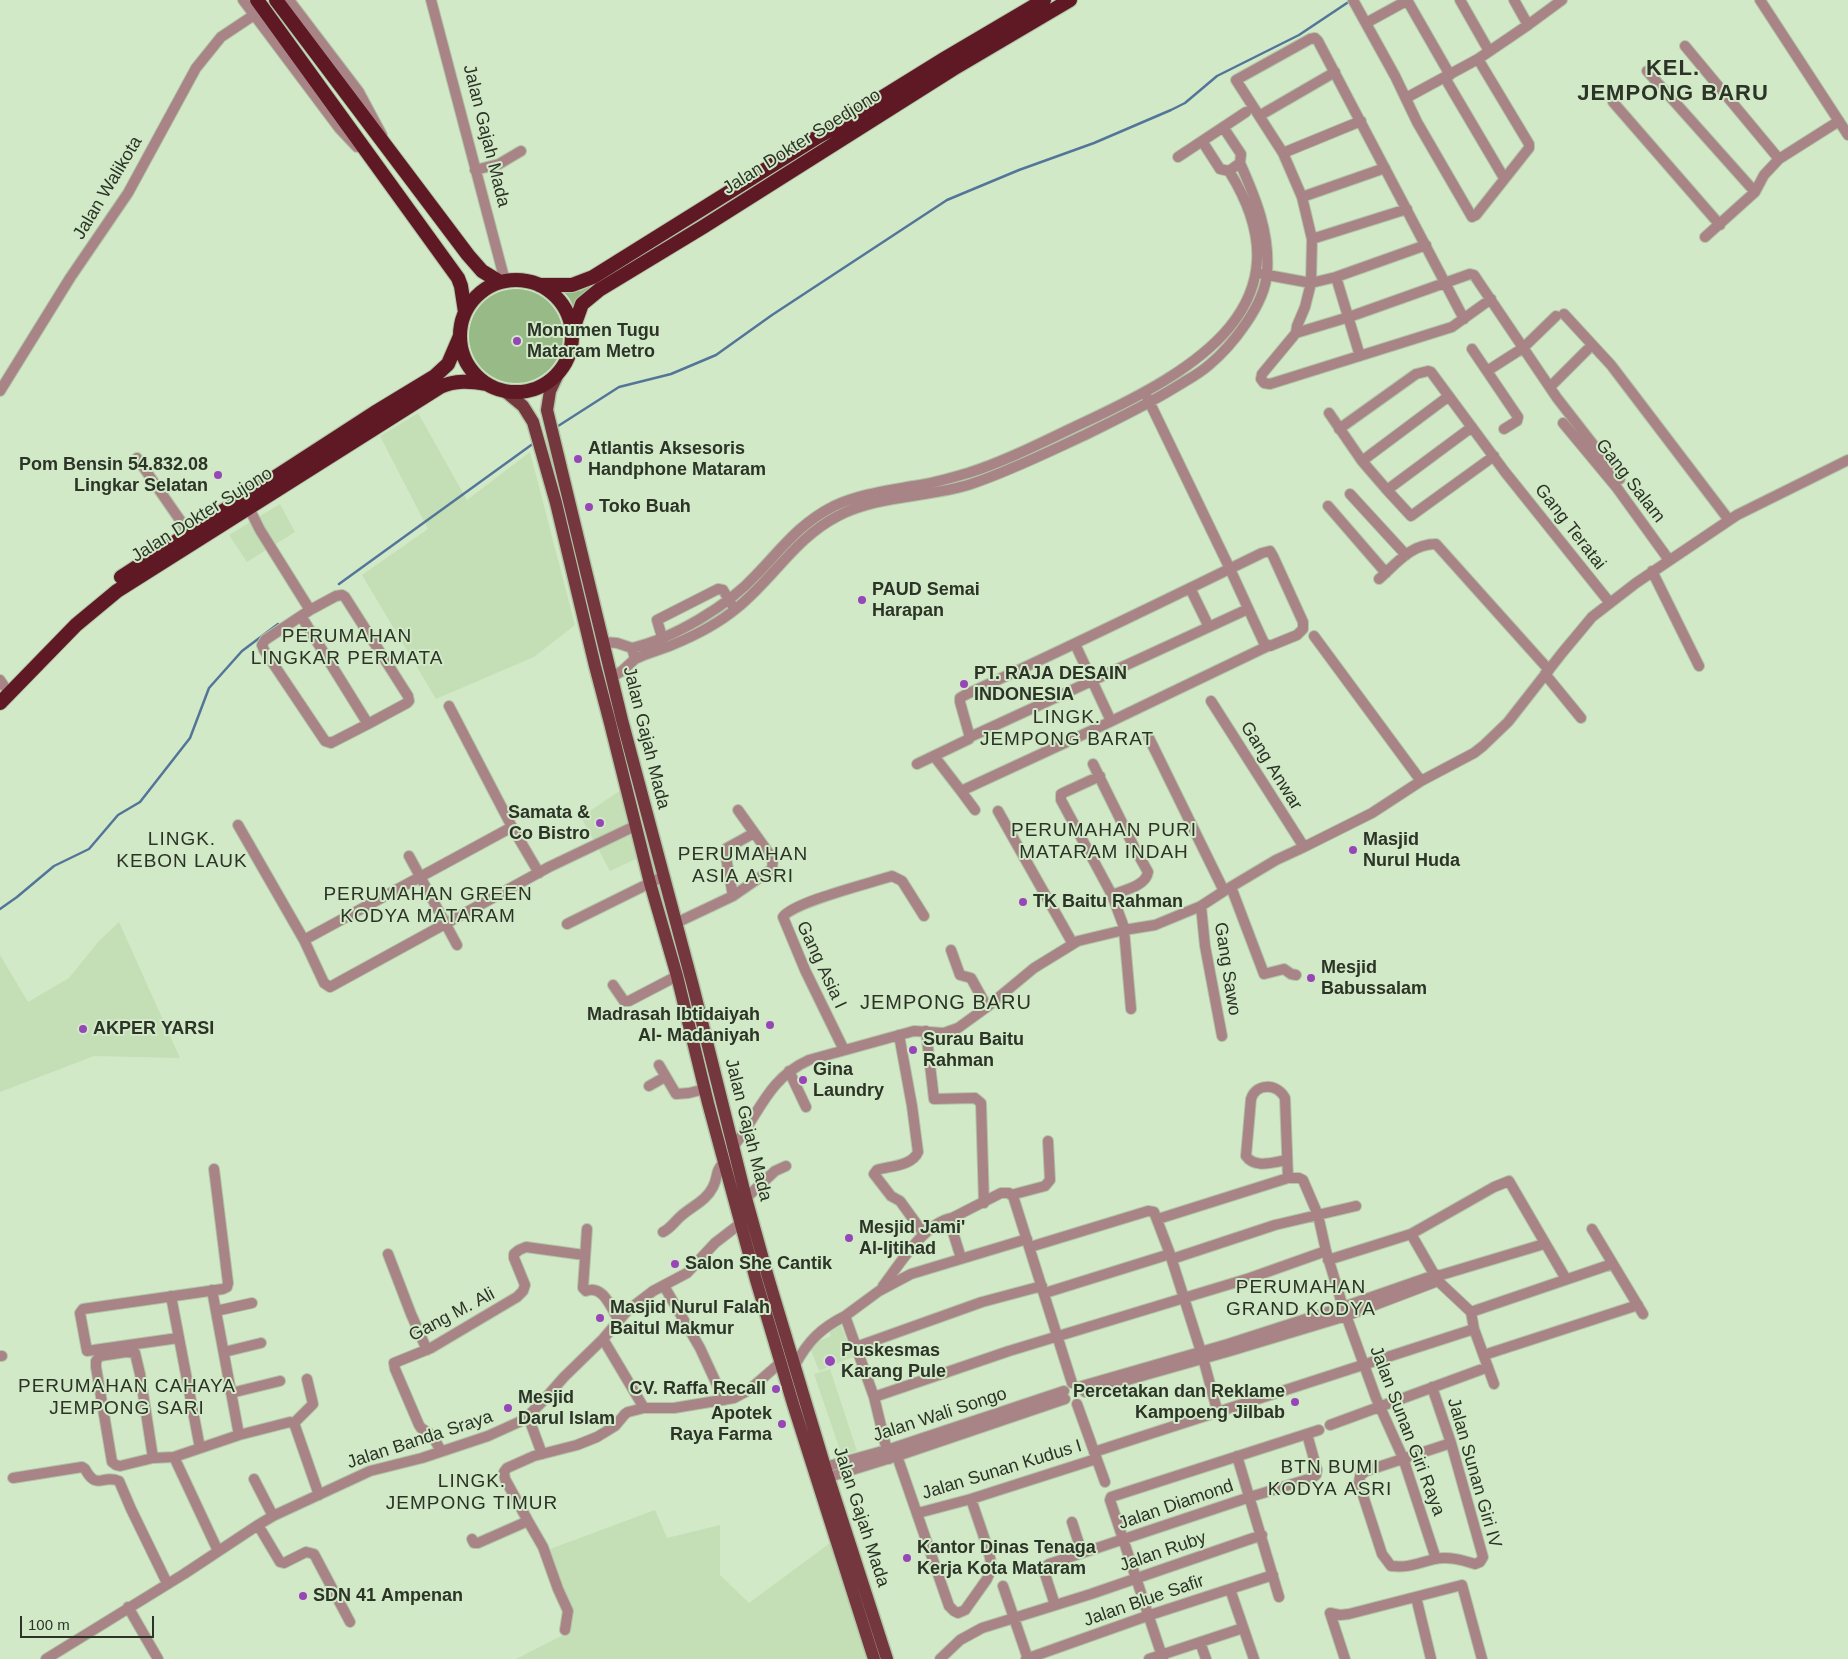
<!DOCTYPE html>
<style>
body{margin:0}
#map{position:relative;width:1848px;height:1659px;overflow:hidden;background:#d2e9c7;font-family:Arial,sans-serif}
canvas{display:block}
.scale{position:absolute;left:20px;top:1616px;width:134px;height:22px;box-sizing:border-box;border:2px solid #2b3427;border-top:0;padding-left:6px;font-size:15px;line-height:18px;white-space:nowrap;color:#2b3427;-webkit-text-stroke:4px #d2e9c7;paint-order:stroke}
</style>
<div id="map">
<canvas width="1848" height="1659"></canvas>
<div class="scale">100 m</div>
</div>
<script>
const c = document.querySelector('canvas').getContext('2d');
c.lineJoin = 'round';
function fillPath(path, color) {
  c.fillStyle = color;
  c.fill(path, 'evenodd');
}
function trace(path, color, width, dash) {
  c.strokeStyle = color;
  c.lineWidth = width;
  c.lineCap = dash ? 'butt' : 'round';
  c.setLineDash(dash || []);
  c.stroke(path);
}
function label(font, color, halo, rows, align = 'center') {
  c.font = font + ' Arial,sans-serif';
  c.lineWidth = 4;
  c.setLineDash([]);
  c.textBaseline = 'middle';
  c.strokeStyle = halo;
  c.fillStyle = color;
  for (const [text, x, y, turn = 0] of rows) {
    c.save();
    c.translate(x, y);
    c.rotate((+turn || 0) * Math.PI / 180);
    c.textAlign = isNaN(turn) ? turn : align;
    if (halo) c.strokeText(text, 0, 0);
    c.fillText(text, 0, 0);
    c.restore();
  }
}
const built = new Path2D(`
 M418,413l49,87 63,-48 45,173 -41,32 -98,42 -74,-124 66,-46 -48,-93z
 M280,504l15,28 -48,30 -18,-27z
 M621,790l17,68 -28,13 -29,-54z
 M119,922l61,136 -86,-2 -94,36v-137l28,47 41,-24 29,-36z
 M840,1322l13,35 -34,14 -10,-26 22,-9 -3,-9z
 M830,1369l27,82 -15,5 -28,-82z
 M655,1510l12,28 53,-13v50l29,28 81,-60 37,116h-351l53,-27 -19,-83z`);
const green = new Path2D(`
 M941,68l-367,245c-1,-10 -4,-16 -12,-22h18l11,-5 266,-170z
 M469 336a47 47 0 1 1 94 0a47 47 0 1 1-94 0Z`);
const stream = new Path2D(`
 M555,428l64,-41 52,-13 45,-19 56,-40 175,-115 72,-30 75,-27 77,-33 14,-7 32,-27 82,-41 51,-34
 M339,584l195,-141
 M0,909l17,-12 37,-31 35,-17 29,-34 22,-13 50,-64 19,-50 33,-37 36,-27`);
const minor = new Path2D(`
 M243,0l96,128 18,19
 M289,0l70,92 23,43
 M431,0l74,281
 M1353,0l42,76 22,46 55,95 4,-2 53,-67v-4l-51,-85
 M1407,0l43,75
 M1460,0l29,51
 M1760,0l88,135
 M1366,23l42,-23
 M1528,25l34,-25
 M1685,46l94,113 60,-38
 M1647,71l108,121
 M1445,78l59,100
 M1406,98l72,-39 50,-34 -14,-25
 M1613,102l107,123
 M1259,116l76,-44
 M1202,141l18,28 9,2 11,-8 1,-9 -18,-27
 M1283,153l78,-32
 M1178,157l68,-45
 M475,170l24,-6 22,-13
 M1302,197l83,-29
 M1705,237l50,-45 9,-17 15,-16
 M1312,239l95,-30
 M1262,274l49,9 25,-6 90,-32
 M1336,277l24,79
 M1564,314l47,51 118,155
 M1464,319l-146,-278 -3,-3 -5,1 -74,41 47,73 19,44 10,42 -1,44 -6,24 -8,19 -1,7 -34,41 -1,5 3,4 6,1 182,-57 39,-28
 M1296,333l53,-16 121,-43 4,1 83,123 63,81
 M1472,349l46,68 -1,4 -13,8
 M1487,371l36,-23 33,-32
 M1550,387l37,-37
 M0,391l70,-113 58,-85 68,-125 25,-31 33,-22
 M1329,413l33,48 25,29 24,26 83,-60
 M1563,423l54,65 52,72
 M1339,429l77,-55 12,-3 3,1 74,100 105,131
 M137,458l52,75
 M1362,461l87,-65
 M1387,490l85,-63
 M1350,494l56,61
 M1328,506l58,67
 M249,508l11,22 50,80 -45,30 -3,5 2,5 61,91 6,2 37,-19
 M1652,571l47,95
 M1379,579c18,-16 32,-35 57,-35l113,126
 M1190,588l19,39
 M301,616l67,108 39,-21 2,-2 -1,-5 -63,-99 -3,-2 -6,1 -26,14
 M1314,636l107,145
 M662,637l-5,-17 61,-31 5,1 9,15
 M603,642l14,1 15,5 3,11 -13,12 -10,6
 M1075,644l36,77
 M632,648c42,-10 96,-42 125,-74 25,-26 43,-51 77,-68 26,-12 52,-15 79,-20 18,-2 37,-8 55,-13 41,-13 80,-34 119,-52 106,-50 226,-116 142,-250
 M635,659c12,-6 25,-9 37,-14 22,-9 47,-22 65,-37 37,-30 58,-70 101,-92 40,-21 90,-18 133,-32 39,-13 77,-32 114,-49 32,-16 64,-31 94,-50 10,-6 21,-12 30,-20 23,-19 56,-61 58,-92 3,-40 -11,-74 -27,-110
 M1545,674l36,44
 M0,680l4,6
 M1211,701l93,146
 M449,706l63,121 27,46
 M970,737l278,-128
 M1149,738l75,153
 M934,756l27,35 134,-62 173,-83
 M917,764l52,-25v-5l-9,-32v-4l5,-3c100,-46 199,-94 297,-142l8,-2 3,5 30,66v7l-6,6 -27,11 -6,-3 -34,-74 -83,-172
 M1093,764l41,83 14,25c-2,14 -24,18 -36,23
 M1100,776l-35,16 -4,2v6l51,95 13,35
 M961,791l14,19
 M998,811l75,133
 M238,825l66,115 20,43 6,4 219,-120 86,-41
 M409,856l48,89
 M1231,887l33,87 20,-5 7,5 5,1
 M733,896l-8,-44 2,-4 27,-15
 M1201,906l4,40 17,90
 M676,923l57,-27 39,-27 1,-10 -35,-49
 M567,924l97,-48
 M1124,930l7,79
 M304,940l208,-113
 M951,950l9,25 11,3 16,29
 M613,985l11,16h5l48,-25
 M926,1031l8,68 41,-1 6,5 3,100
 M899,1035l13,71 6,46c-6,14 -28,14 -41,18l-3,4 17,22 9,5 24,33
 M844,1050l-39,-80 -22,-53c10,-15 88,-34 109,-41l10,5 22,35
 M659,1065l17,29 13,-1 16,-4
 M789,1071l17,36
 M649,1086l16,-9
 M733,1147c26,-32 34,-68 76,-87l105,-29 30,2 14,-5 29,-21 47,-39 44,-27 46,-11 31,-5 46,-19 23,-15 52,-31 28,-13 68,-34 49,-32 53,-28 9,-7 25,-24 54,-69 30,-36 44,-34 101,-68 111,-55
 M1287,1160c-13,2 -32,9 -41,-4l5,-57c5,-16 26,-16 34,-1l3,80
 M1011,1195l34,-9 5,-6 -2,-39
 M746,1198l29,-27 11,-5
 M1158,1219l130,-41h11l4,2 15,35 8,36 17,56 33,91 27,60 33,101
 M587,1229l-4,59 3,3c17,-7 25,17 32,28
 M1592,1229l51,85
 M663,1232c8,-4 11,-10 18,-16 11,-10 25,-15 32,-29 6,-12 1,-14 11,-25
 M1411,1234l27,47 33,31 3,17 20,55
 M1030,1247l118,-36 6,1 16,42 33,104 14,52
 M388,1254l23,60 16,36
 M961,1258l-10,-32 1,-8 49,-25h8l4,3 59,187
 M1172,1259l103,-34 81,-19
 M1328,1260l83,-26 83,-47 15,-6 57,98
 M1441,1275l103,-31
 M664,1286l36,62 24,52
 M883,1286c17,-22 41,-63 69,-68
 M212,1290l27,145
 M1045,1293l125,-39
 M171,1296l29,152
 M216,1311l36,-8
 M1471,1312l141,-48
 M178,1338l-91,13 -7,-38 3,-4 140,-20 4,-2 1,-4 -14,-114
 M603,1339l41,69
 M856,1347l126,-45 60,-16
 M224,1352l37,-9
 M1484,1355l154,-50
 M0,1356h2
 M795,1365c13,-24 26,-37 50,-49
 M307,1379l6,25 -19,19 25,72
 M1082,1386l146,-42 115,-37 92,-32h6l-3,6 -92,35 -116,35 -145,41
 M1432,1387l19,56 32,114 -3,5 -5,2c-13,-4 -27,-8 -40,-5 -18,4 -25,9 -44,7l-9,-12 -23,-71 1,-7 6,-5 85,-28
 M231,1393l49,-12
 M874,1397l135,-46 241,-73 76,-27
 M1077,1404l28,78
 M528,1416l14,38
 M1330,1425l158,-58
 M441,1451l-9,-16 -11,-7 -2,-3 -24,-56 -1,-6 37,-15 86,-51 6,-6 2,-6 -11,-27v-4l5,-4 7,-3 58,8
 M1094,1452l380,-123
 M897,1456l52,150 5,5 4,2 7,-3 22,-31 5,-12 -4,-18 -17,-50
 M1237,1456l42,141
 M174,1457l65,-22 51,-13
 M153,1458l-13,-84 -5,-21 -9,-1 -26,4 -4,5v6l16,95 4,3 4,1 33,-8 21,-1 44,94
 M889,1459l-15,-62 -29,-81 34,-25 32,-17 116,-35
 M825,1467l65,-18 174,-58
 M829,1477l68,-21 168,-57
 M13,1478l69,-11 3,2c12,22 17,5 34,12l12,28 36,74
 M254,1479l19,37
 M918,1513l53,-14 125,-40
 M528,1521l15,26 15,42 10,22 -3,19
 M1072,1522l10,31
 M258,1525l22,37 4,1 22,-11 8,2 36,68
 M472,1539l2,4h4l50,-22 -23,-42 -1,-7 3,-4 27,-12 43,-11 20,-8 18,-11 10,-12 3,-2 16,-4h30l60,-10 15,-8 31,-27
 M1003,1586l25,73
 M1230,1589l24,70
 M1416,1597l15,62
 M1055,1605l-11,-34 1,-4 4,-3 201,-67 62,-19 4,-3 1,-5 -10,-36
 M128,1607l30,52
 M1330,1613l10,2 9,-1 113,-29 20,74
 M1330,1613l15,46
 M1200,1642l6,17
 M46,1659l138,-85 74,-49 15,-9 97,-45 52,-13 66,-22 31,-14 9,-6 14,-14 22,-25 39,-38 24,-28 26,-20 34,-18 28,-30 26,-20
 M940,1659l20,-19 22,-12 109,-34 171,-59
 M1026,1659l121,-43 126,-41
 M1149,1659l94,-31
 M1163,1659l-53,-159 1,-3 208,-67`);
const major = new Path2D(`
 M559,372l-9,19 -3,19 75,310 71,266 53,212 22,79 57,190 62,192
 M506,392l17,14 10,16 23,81 39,163 15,57 40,160 27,93 31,127 48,177 37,124 81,255`);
const highway = new Path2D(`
 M257,0l201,278 3,8 4,26
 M276,0l192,255 14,16 18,11
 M460 336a56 56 0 1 1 112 0a56 56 0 1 1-112 0Z
 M539,285h33l21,-8 226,-141 38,-20 3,-5 84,-52 100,-59
 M572,332l10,-28 17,-14 104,-63 250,-158 117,-69
 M121,577l253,-164 61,-37 13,-12 12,-28
 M0,703l76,-78 41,-34 323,-204c15,-7 30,-6 47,-3`);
const markers = [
 [517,341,5,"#9646b6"],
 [578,459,5,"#9646b6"],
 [218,475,5,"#9646b6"],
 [589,507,5,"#9646b6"],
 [862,600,5,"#9646b6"],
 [964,684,5,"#9646b6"],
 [600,823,5,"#9646b6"],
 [1353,850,5,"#9646b6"],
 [1023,902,5,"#9646b6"],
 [1311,978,5,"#9646b6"],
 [770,1025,5,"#9646b6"],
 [83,1029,5,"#9646b6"],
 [913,1050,5,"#9646b6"],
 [803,1080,5,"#9646b6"],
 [849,1238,5,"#9646b6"],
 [675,1264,5,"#9646b6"],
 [600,1318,5,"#9646b6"],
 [830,1361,6,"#9646b6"],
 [776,1389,5,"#9646b6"],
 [1295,1402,5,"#9646b6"],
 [508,1408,5,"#9646b6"],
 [782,1424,5,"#9646b6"],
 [907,1558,5,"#9646b6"],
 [303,1596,5,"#9646b6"]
];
const streetNames = [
 ["Jalan Gajah Mada",486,136,76],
 ["Jalan Dokter Soedjono",802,142,-32],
 ["Jalan Walikota",108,188,-59],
 ["Gang Salam",1630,481,52],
 ["Jalan Dokter Sujono",202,515,-32],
 ["Gang Teratai",1570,527,52],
 ["Jalan Gajah Mada",646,738,76],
 ["Gang Anwar",1271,766,58],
 ["Gang Asia I",821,965,65],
 ["Gang Sawo",1227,969,81],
 ["Jalan Gajah Mada",748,1130,76],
 ["Gang M. Ali",452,1315,-28],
 ["Jalan Wali Songo",940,1415,-18],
 ["Jalan Sunan Giri Raya",1407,1431,69],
 ["Jalan Banda Sraya",420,1440,-18],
 ["Jalan Sunan Kudus I",1002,1470,-17],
 ["Jalan Sunan Giri IV",1474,1473,74],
 ["Jalan Diamond",1176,1505,-19],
 ["Jalan Gajah Mada",861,1517,72],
 ["Jalan Ruby",1163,1552,-19],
 ["Jalan Blue Safir",1144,1601,-19]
];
const poiNames = [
 ["Monumen Tugu",527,331],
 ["Mataram Metro",527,352],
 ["Atlantis Aksesoris",588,449],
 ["Handphone Mataram",588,470],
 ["Pom Bensin 54.832.08",208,465,"right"],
 ["Lingkar Selatan",208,486,"right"],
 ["Toko Buah",599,507],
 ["PAUD Semai",872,590],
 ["Harapan",872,611],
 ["PT. RAJA DESAIN",974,674],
 ["INDONESIA",974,695],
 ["Samata &",590,813,"right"],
 ["Co Bistro",590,834,"right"],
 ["Masjid",1363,840],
 ["Nurul Huda",1363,861],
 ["TK Baitu Rahman",1033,902],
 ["Mesjid",1321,968],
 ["Babussalam",1321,989],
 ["Madrasah Ibtidaiyah",760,1015,"right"],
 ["Al- Madaniyah",760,1036,"right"],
 ["AKPER YARSI",93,1029],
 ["Surau Baitu",923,1040],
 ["Rahman",923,1061],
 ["Gina",813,1070],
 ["Laundry",813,1091],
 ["Mesjid Jami'",859,1228],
 ["Al-Ijtihad",859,1249],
 ["Salon She Cantik",685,1264],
 ["Masjid Nurul Falah",610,1308],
 ["Baitul Makmur",610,1329],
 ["Puskesmas",841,1351],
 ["Karang Pule",841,1372],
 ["CV. Raffa Recall",766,1389,"right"],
 ["Percetakan dan Reklame",1285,1392,"right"],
 ["Kampoeng Jilbab",1285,1413,"right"],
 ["Mesjid",518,1398],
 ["Darul Islam",518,1419],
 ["Apotek",772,1414,"right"],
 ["Raya Farma",772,1435,"right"],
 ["Kantor Dinas Tenaga",917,1548],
 ["Kerja Kota Mataram",917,1569],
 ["SDN 41 Ampenan",313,1596]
];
const neighbourhoodNames = [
 ["PERUMAHAN",347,637],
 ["LINGKAR PERMATA",347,659],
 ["LINGK.",1067,718],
 ["JEMPONG BARAT",1067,740],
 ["PERUMAHAN PURI",1104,831],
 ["MATARAM INDAH",1104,853],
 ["LINGK.",182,840],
 ["KEBON LAUK",182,862],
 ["PERUMAHAN",743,855],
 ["ASIA ASRI",743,877],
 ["PERUMAHAN GREEN",428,895],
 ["KODYA MATARAM",428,917],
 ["PERUMAHAN",1301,1288],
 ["GRAND KODYA",1301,1310],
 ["PERUMAHAN CAHAYA",127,1387],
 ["JEMPONG SARI",127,1409],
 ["BTN BUMI",1330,1468],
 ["KODYA ASRI",1330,1490],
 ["LINGK.",472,1482],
 ["JEMPONG TIMUR",472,1504]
];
const quarterNames = [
 ["JEMPONG BARU",946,1003]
];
const districtNames = [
 ["KEL.",1673,69],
 ["JEMPONG BARU",1673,94]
];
fillPath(built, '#c4deb6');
fillPath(green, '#98ba86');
trace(stream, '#53759a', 2.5);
trace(minor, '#b1c5a7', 12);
trace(major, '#b1c5a7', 15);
trace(highway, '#b1c5a7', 16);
trace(minor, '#a98486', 10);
trace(major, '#74373e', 12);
trace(highway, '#5f1925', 14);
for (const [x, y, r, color] of markers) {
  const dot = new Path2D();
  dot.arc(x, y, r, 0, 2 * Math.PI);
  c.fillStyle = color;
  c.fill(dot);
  trace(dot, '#d2e9c7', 2);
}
label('18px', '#2b3427', '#d2e9c7', streetNames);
label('bold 18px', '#2b3427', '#d2e9c7', poiNames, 'left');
c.letterSpacing = '1px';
label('19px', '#2b3427', '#d2e9c7', neighbourhoodNames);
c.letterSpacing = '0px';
c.letterSpacing = '1px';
label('20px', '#2b3427', '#d2e9c7', quarterNames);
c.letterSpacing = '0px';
c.letterSpacing = '1px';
label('bold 22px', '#2b3427', '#d2e9c7', districtNames);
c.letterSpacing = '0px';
</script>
